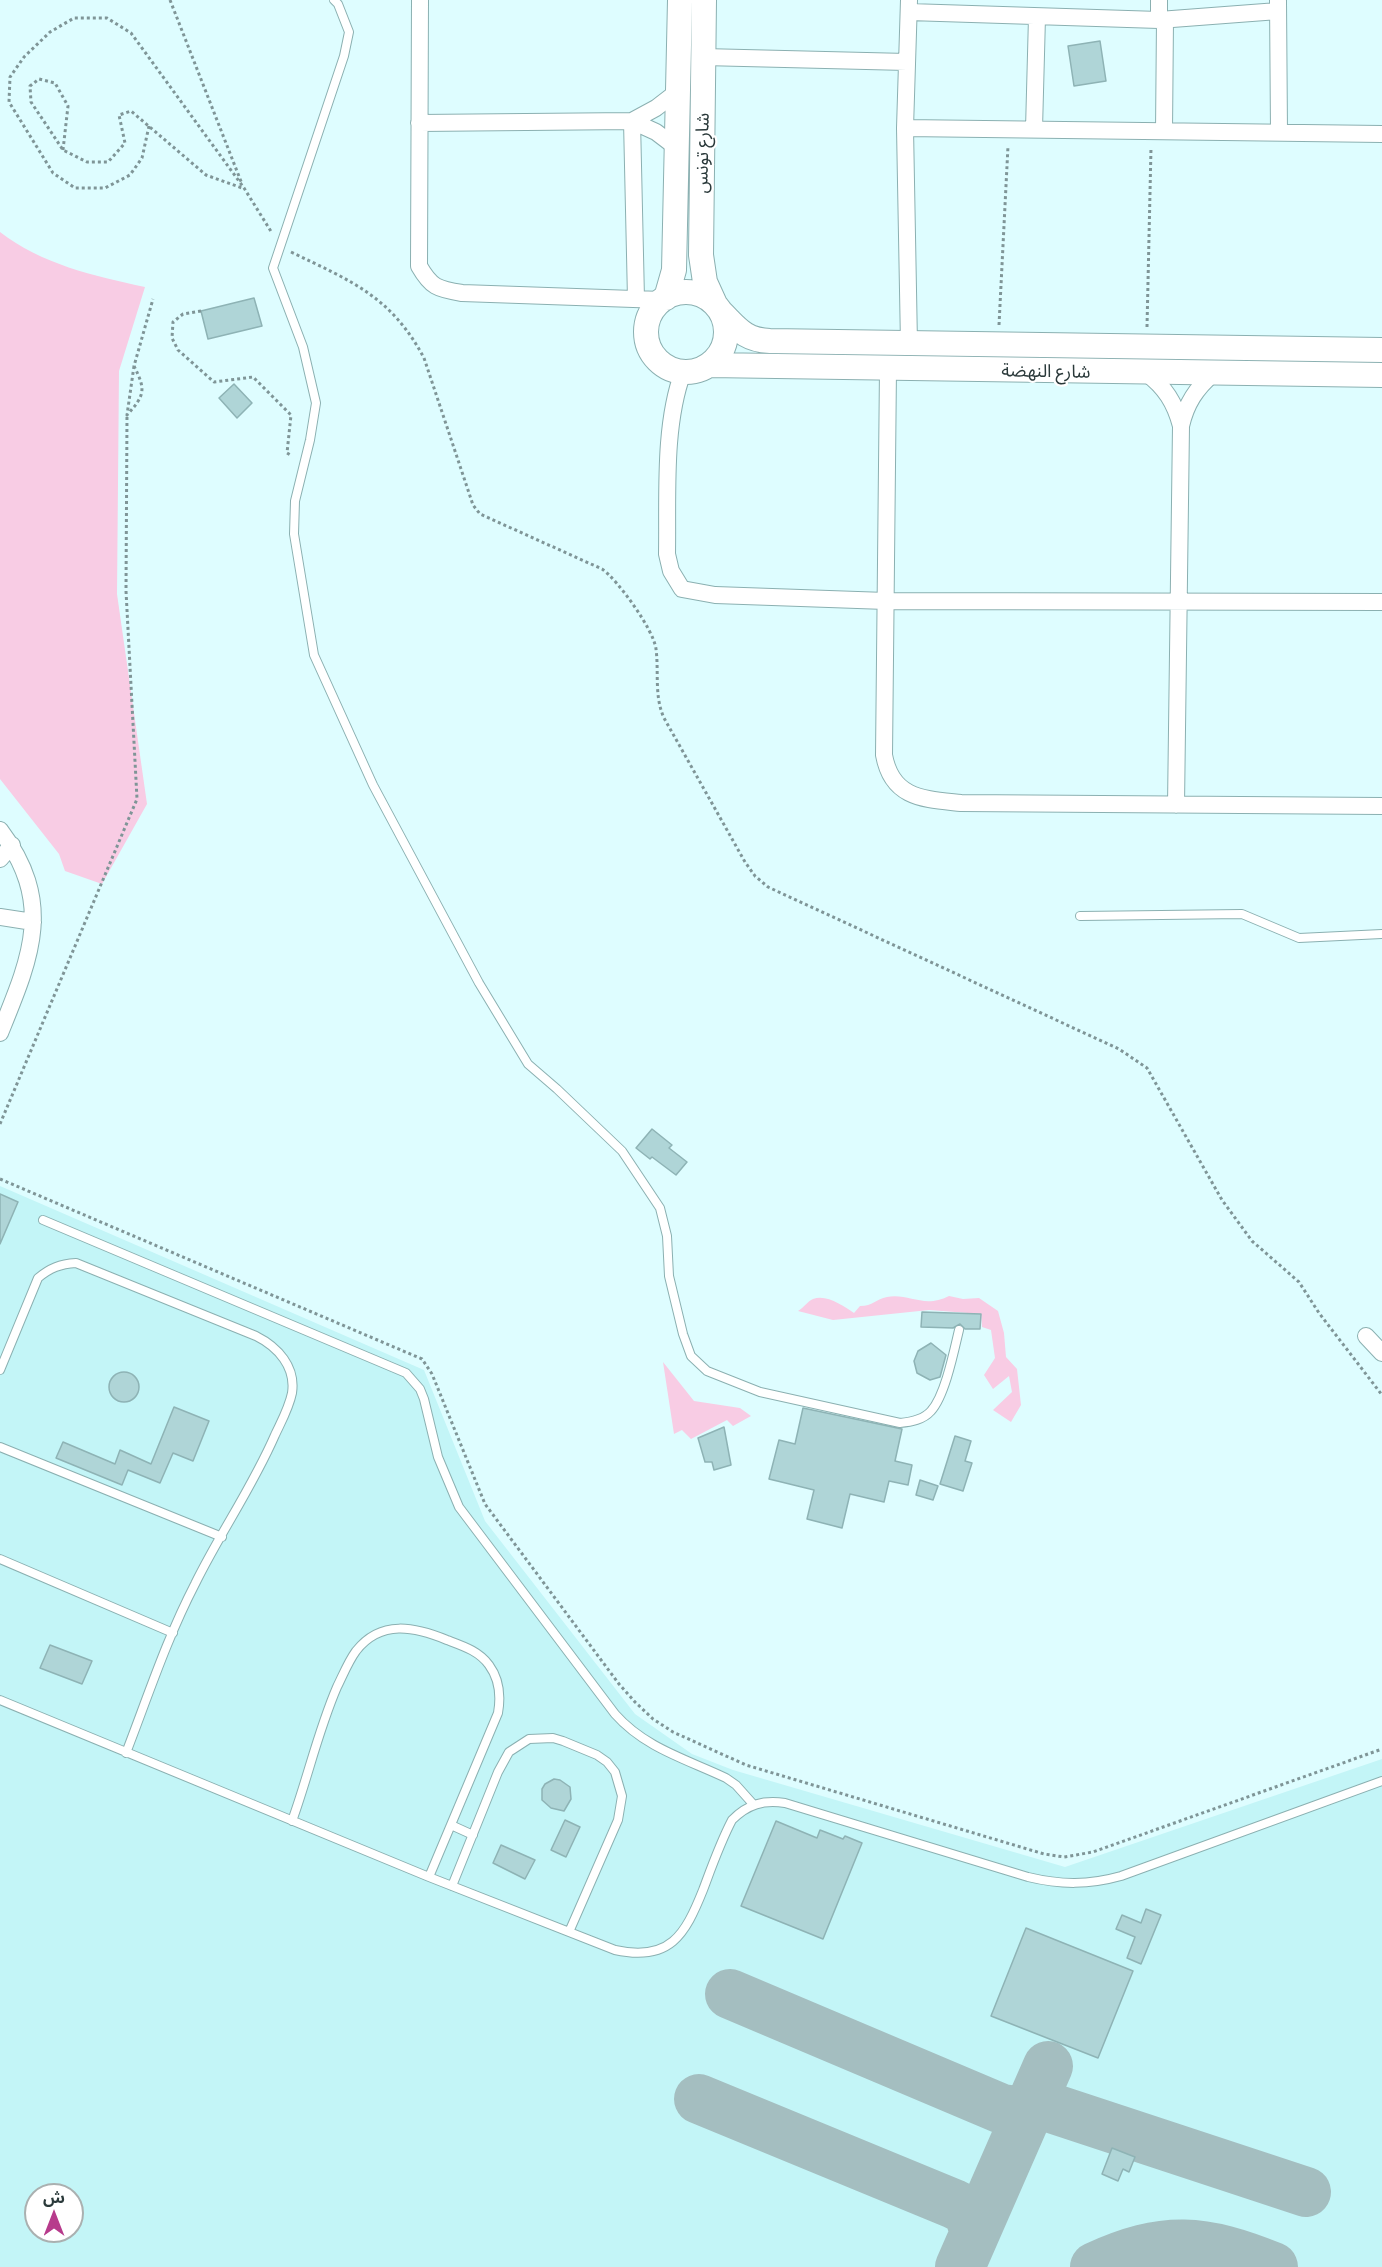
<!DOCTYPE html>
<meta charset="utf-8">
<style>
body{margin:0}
#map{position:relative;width:1382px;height:2267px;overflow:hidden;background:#defdff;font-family:"Exo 2","Noto Sans Arabic",sans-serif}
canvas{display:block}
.north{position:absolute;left:24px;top:2183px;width:60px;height:60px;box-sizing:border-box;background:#fff;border:2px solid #aab0b0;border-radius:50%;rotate:0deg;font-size:16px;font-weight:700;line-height:24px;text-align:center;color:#2a393a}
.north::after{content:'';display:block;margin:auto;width:21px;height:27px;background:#b73b8c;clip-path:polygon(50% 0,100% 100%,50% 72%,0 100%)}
</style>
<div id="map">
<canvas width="1382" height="2267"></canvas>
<div class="north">ش</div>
</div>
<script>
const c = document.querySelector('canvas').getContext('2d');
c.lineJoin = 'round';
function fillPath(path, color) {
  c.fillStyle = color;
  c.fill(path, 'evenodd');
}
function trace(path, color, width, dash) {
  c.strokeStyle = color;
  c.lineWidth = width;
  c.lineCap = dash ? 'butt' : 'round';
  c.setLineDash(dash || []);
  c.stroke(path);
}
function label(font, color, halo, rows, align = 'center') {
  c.font = font + ' "Exo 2","Noto Sans Arabic",sans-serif';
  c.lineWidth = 4.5;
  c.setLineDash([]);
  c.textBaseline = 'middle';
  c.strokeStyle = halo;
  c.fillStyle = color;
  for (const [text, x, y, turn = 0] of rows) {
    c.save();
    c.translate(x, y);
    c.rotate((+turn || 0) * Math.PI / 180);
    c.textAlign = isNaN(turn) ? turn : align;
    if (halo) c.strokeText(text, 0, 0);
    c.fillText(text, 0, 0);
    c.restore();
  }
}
const built = new Path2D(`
 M0,1186l424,184 61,151 150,193 57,40 41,16 332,97 317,-108v508h-1382zM36,2195h36v36h-36z`);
const green = new Path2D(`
 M0,232c41,32 94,44 145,55l-26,84 -2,223 30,210 -45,80 -37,-13 -6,-17 -59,-75z
 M949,1296l14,3 16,-1 19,13 6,22 2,24 11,12 4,36 -10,17 -18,-12 19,-18 -3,-16 -16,13 -9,-14 11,-17 -4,-28 -9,-3 -1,-13 -52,-4 -96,10 -35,-9c5,-3 10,-10 15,-12 14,-5 30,7 41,14l6,-7c13,0 16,-7 27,-9 22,-4 37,12 62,-1z
 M663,1362l31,39 46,7 11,8 -18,10 -6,-6 -36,19 -9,-9 -8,4z`);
const taxiway = new Path2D(`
 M730,1994l272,115 16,2 15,-9 273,90
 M699,2099l255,105 14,7 7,21
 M960,2267l88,-201
 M1095,2267c70,-32 108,-28 178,0`);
const building = new Path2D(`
 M1100,41l6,40 -32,5 -6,-40z
 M254,298l8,28 -54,13 -7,-28z
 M234,384l18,19 -15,15 -18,-20z
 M652,1129l20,16 -3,3 18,14 -11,13 -24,-18 -2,2 -14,-11z
 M0,1194l18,8 -18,42z
 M922,1312l59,2 -1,15h-15l-5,-5 -7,4 -32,-1z
 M931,1343l15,12 -6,22 -10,3 -13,-7 -3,-12 4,-10z
 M109 1387a15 15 0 1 1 30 0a15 15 0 1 1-30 0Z
 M174,1407l35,14 -16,40 -20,-8 -13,30 -32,-13 -6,15 -66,-27 7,-16 52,22 5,-14 31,14z
 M803,1408l99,21 -7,32 17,4 -4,20 -19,-4 -5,21 -34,-8 -8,34 -35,-9 7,-29 -45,-11 10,-39 16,4z
 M724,1427l7,38 -17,5 -2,-8h-7l-7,-24z
 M955,1436l16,5 -6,20 7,2 -9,28 -23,-7z
 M920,1480l18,6 -5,14 -17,-5z
 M50,1645l42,16 -10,23 -42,-16z
 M554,1779l6,1 10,7 1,12 -7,12 -13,-3 -9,-8v-11l3,-5z
 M565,1820l15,7 -14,30 -15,-7z
 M776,1821l41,17 3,-8 23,9 2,-3 17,7 -39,96 -82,-33z
 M501,1845l34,15 -10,19 -32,-16z
 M1146,1909l15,6 -20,49 -14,-6 8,-21 -19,-8 6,-14 19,8z
 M1026,1928l107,43 -35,87 -107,-42z
 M1112,2148l23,9 -6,15 -6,-3 -5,12 -16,-7z`);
const path = new Path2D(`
 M170,0l72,184
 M149,126l-7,32 -12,17 -25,13h-30l-22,-15 -44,-71 1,-25 14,-20 26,-25 24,-14h33l24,15 113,155 28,45
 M63,150l5,-44 -13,-23 -16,-4 -9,7 1,16 32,48 24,12h21l17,-19 -6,-28 12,-4 75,64 36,13
 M291,252c60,29 100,44 133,106l49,147 7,9 122,55c15,10 52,61 54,80 3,23 -2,47 8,69l81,144 10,14 13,11 351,162 28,19 75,132 30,41 47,41 20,31 63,82
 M201,311l-18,3 -10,8 -1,16 6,12 36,32 39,-5 38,38 -4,38 5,3
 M999,325l9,-179
 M1147,327l4,-179
 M134,366l-7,49c18,-20 19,-25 7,-49l19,-67
 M0,1124l137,-325 -11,-208 1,-176
 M0,1179l422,180 10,15 53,130 134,180 16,18 18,17 20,13 73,33 298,89 20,3 29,-5 289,-103`);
const lane = new Path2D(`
 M334,0l4,4 11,28 -5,24 -71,212 30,79 13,56 -6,37 -15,61 -1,33 20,121 59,130 106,198 49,81 29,25 65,62 38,57 7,28 2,40 14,58 8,22 16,15 53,21 140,31c11,-1 23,-3 31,-12 14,-15 23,-60 28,-81
 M1080,916l162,-2 57,24 83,-4
 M43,1220l363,153 14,16 4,10 14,58 21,50 156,207c30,34 71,45 111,64l10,7 17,19
 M0,1370l38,-92c12,-10 22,-14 38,-15l180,73c22,11 40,31 36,57 -3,15 -11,29 -17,42 -23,53 -55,98 -80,149 -28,54 -47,112 -69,169
 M0,1447l222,90
 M0,1559l173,74
 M0,1700l429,177 186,73c55,12 70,-15 88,-60 9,-24 17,-47 29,-70 16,-16 31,-20 53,-17l243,74c33,8 61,8 93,-1l261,-95
 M292,1821c16,-44 26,-90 45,-134 6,-12 11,-25 19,-36 25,-32 59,-24 91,-11 16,6 32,11 42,25 11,15 12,31 9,48l-69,164
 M451,1825l22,10
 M452,1886l46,-114 11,-20 20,-13 24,-1 10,3 34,14 10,7 8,10 7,24 -4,24 -49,112`);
const street = new Path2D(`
 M420,0l-1,266c12,21 18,23 43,27l200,7
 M909,0l-4,128 4,216
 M1278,1l1,131
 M909,12l250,8 119,-9
 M1159,20v-20
 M703,57l204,5
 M632,121l4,178
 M632,121l24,-13 22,-17
 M419,123l213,-2 24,11 21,16
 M905,128l477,6
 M1034,129l3,-112
 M1164,131l1,-111
 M888,369l-4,386c8,44 40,44 77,48l421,3
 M683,372c-20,54 -15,125 -16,182l4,17 11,18 33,6 171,6 496,1
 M1146,373c19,14 29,30 35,53
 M1176,805l5,-379c5,-22 15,-38 33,-53
 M0,830c55,73 31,127 0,203
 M0,859l12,-14
 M0,917l33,5
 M1366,1336l16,17`);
const secondary = new Path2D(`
 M704,0l-3,255 4,27 10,22
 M646 332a40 40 0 1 1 80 0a40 40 0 1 1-80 0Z
 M666,298l8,-28 6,-270
 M722,313c16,16 23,27 48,28l612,9
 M709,365l673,10`);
const streetNames = [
 ["شارع تونس",702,153,-89],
 ["شارع النهضة",1046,371,1]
];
fillPath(built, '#c3f5f7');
fillPath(green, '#f8cce4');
trace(taxiway, '#a4bec0', 50);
fillPath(building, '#afd5d7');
trace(building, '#8eb3b5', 1.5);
trace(lane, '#8bb0b1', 10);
trace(street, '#8bb0b1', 18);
trace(secondary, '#8bb0b1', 26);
trace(path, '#7f9597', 3, [3, 3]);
trace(lane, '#fff', 8);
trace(street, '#fff', 16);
trace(secondary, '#fff', 24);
label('18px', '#2a393a', '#fff', streetNames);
</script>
